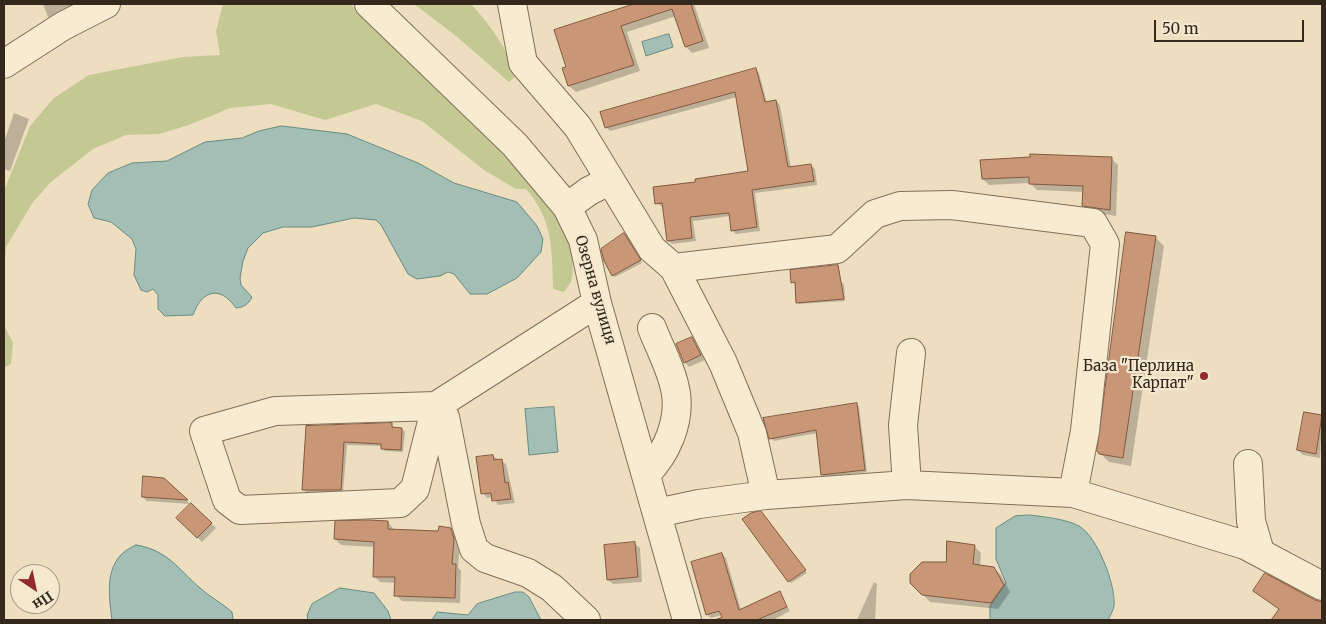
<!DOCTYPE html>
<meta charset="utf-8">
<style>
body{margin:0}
#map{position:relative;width:1326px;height:624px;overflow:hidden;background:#ecdebf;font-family:Merriweather,serif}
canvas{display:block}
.frame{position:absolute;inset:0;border:5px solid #34271c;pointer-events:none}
.north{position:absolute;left:10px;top:564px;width:50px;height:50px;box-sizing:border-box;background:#f4e8ce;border:1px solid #a79b87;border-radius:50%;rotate:146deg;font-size:14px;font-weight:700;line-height:20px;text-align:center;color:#34271c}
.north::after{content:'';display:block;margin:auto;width:18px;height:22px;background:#912a2d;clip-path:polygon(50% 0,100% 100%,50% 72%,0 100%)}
.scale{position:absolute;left:1154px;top:20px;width:150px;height:22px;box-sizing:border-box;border:2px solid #34271c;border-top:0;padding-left:6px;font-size:15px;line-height:18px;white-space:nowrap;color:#34271c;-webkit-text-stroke:4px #f4e8ce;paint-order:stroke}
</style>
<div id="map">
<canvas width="1326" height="624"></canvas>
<div class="frame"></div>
<div class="north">Пн</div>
<div class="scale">50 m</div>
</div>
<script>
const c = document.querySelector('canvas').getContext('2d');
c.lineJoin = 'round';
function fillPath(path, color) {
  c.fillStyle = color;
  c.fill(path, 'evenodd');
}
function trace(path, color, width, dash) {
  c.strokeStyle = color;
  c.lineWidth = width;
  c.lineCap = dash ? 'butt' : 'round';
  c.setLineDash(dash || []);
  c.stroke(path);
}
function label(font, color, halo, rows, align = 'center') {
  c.font = font + ' Merriweather,serif';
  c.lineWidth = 4.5;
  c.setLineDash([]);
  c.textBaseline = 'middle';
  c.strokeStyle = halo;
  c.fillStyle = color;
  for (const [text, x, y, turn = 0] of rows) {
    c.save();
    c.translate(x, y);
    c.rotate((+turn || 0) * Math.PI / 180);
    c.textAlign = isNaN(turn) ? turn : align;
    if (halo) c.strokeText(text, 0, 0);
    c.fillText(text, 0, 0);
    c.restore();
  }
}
const green = new Path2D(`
 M223,4h127l120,106 91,105 10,34 2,22 -2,11 -7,10 -11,-3c-1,-40 0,-69 -27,-100h-10l-32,-19 -62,-49 -46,-17 -51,16 -54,-16 -41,4 -41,17 -30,9 -33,1 -33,14 -42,33 -18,20 -27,45 -2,24v-80l26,-65 24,-28 35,-23 94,-18 37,-2 -4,-24z
 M414,4h57c20,22 36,44 45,72l-7,6 -53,-46z
 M4,325l9,18 -2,21 -7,4z`);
const water = new Path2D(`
 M669,34l4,13 -27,9 -4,-14z
 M282,126l65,8 71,29 36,20 63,19 20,24 6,13 -2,13 -24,26 -30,16h-17l-16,-20 -6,-2 -8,4 -23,3 -9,-5 -27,-49 -5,-5 -22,-2 -42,9h-29l-20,6 -15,15 -5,13 -3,17 1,7 11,12c-4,8 -8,10 -16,11 -16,-23 -34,-18 -43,7l-28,1 -7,-7v-14l-5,-6 -6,3 -6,-2 -7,-15 2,-26 -4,-10 -21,-17 -17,-4 -6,-14 4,-14 16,-17 24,-10 35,-2 38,-19 37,-4 17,-7z
 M554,407l4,45 -29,3 -4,-46z
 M1030,515c15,2 36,4 49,11 19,11 37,60 35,80 -1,5 -4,10 -6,14h-118v-14l16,-23 -10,-24v-31l19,-12z
 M136,545c32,5 42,24 64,43 10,9 22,15 32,24l1,8h-121c-4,-30 -8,-62 24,-75z
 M340,588l34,5 14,18 3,9h-83l-1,-5 5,-11z
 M515,592h8l6,5 12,23h-109l5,-8 31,3 9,-11z`);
const shadow = new Path2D(`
 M43,4h45l-33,20 -7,-7z
 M638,4h56l15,44 -17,5 -6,-6 -10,-31 -49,16 13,39 -64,21 -7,-6 -5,-17 4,-1 -12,-37z
 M755,69l4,4 8,30 9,-2 4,4 11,63 20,-3 4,4 2,16 -62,8 5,38 -24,3 -4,-4 -2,-14 -37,5 3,20 -24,3 -4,-3 -5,-34 -7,-4 41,-20 53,-11 -13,-75 -127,34 -4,-4z
 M14,113l15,6 -19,52 -6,-2v-27z
 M1112,159l6,6 -2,51 -26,-4 -6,-7v-13l-47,-2 -7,-7 -41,2 -6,-6z
 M1127,234l28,3 9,9 -33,220 -22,-4 -11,-11z
 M626,236l16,27 -27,14 -2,-2z
 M837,266l4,16 3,2 1,17 -46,3 -2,-2 -1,-18 -4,-2z
 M692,338l13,22 -16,7 -4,-5z
 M856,404l3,3 8,65 -42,5 -3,-3 -5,-41 -43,8 -4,-3z
 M1305,413l17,3 -2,42 -17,-3 -5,-5z
 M391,424l3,5h8l3,3 -2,20 -18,-1 -3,-5 -35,-1 -4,47 -36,1 -3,-3 4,-63z
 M493,456l13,8 9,39 -17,2 -5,-8 -6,1 -4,-5z
 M164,479l26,25 -43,-3 -4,-4z
 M191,505l25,23 -14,14 -24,-24z
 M763,515l44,58 -16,10 -47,-64z
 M388,522l6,8 45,2 11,-3 6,6 4,10 -2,22 3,4 -1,32 -58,-2 -6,-6v-12l-16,-1 -6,-6 1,-29 -34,-2 -6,-6z
 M635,544l5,4 2,34 -29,2 -5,-4z
 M974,546l7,7 -1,13 14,2 7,7 9,17 -12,17 -68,-7 -19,-20z
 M722,554l4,4 15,52 38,-17 11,18 -17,9h-49l-2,-5 -11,3 -4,-4z
 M874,582l3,2 -2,36h-18z
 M1254,590l68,13v17h-49l7,-10z`);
const building = new Path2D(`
 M634,4h57l12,37 -18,6 -13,-38 -51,17 13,39 -66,21 -6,-18 4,-1 -12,-37z
 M756,68l9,34 11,-2 12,67 23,-3 3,17 -62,9 5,37 -26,4 -2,-18 -39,4 2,21 -25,3 -5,-38 -7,1 -2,-17 42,-5v-3l53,-8 -13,-79 -130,36 -5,-16z
 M1030,154l82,3 -2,53 -28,-4 1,-20 -54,-2v-7l-47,2 -2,-19 50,-3z
 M1126,232l30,4 -33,222 -24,-4 -2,-3z
 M624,233l17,27 -29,16 -8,-15 -3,-12z
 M838,265l6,34 -48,4 -1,-21 -4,1 -1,-13z
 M692,337l9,18 -17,8 -8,-19z
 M857,403l8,67 -44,5 -5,-45 -47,9 -6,-21z
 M1304,412l18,3 -6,39 -19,-4z
 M392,423v4l10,1 -1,22 -20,-1v-5l-37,-2 -3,48h-39l4,-64z
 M493,455l1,5 8,-1 3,24 3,-1 3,17 -19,2 -1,-8 -10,1 -5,-37z
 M143,476l21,2 24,22 -46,-3z
 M191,503l21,20 -15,15 -21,-20z
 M761,511l45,59 -18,12 -46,-63 9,-6z
 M369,520l19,1v8l50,2 1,-5 12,2 3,11 -2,25h4l-1,34 -61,-2 1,-19h-22l1,-35 -40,-3 1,-18z
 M947,541l28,4 -2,19 21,3 10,18 -13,18 -69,-8 -12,-12v-9l12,-12h24z
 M635,542l3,35 -31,3 -3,-35z
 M722,553l17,57 41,-19 7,16 -30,13h-42l7,-3 -3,-6 -13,4 -15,-53z
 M1265,573l50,27 7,2v18h-51l8,-11 -26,-18z`);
const minor = new Path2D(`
 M369,4l146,141 52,62 16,33 14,63 90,317
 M512,4l11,59 55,64 74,122 22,19 163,-19 38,-35 25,-8 52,-1 141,18 12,21 -20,187 -12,62
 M4,64l59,-38 43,-22
 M567,207l22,-16 20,-10
 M674,268l49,95 29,70 14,62
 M436,406l-21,83 -15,14 -160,7 -13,-10 -23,-69 71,-20z
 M1248,464l3,57 9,31
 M646,474c20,-20 34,-51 30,-80 -3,-22 -16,-45 -24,-66
 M907,485l-4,-60 8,-72
 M657,513l42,-9 67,-9 141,-10 166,8 172,52 77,41
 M586,620l-34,-32 -24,-15 -43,-15 -11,-9 -8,-25 -21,-107 -9,-11 161,-103`);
const markers = [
 [1204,376,5,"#912a2d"]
];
const streetNames = [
 ["Озерна вулиця",595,290,74]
];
const poiNames = [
 ["База \"Перлина",1194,367],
 ["Карпат\"",1194,384]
];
fillPath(green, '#c4c994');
fillPath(water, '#a2beb5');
trace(water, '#6a8b82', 1);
fillPath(shadow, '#0003');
fillPath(building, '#c99776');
trace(building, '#82583f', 1);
trace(minor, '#846f58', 30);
trace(minor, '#f7ebd2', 28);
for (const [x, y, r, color] of markers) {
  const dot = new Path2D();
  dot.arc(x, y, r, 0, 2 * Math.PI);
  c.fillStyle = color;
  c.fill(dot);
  trace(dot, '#f4e8ce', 2);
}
label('15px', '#34271c', '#f4e8ce', streetNames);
label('15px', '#34271c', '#f4e8ce', poiNames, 'right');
</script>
